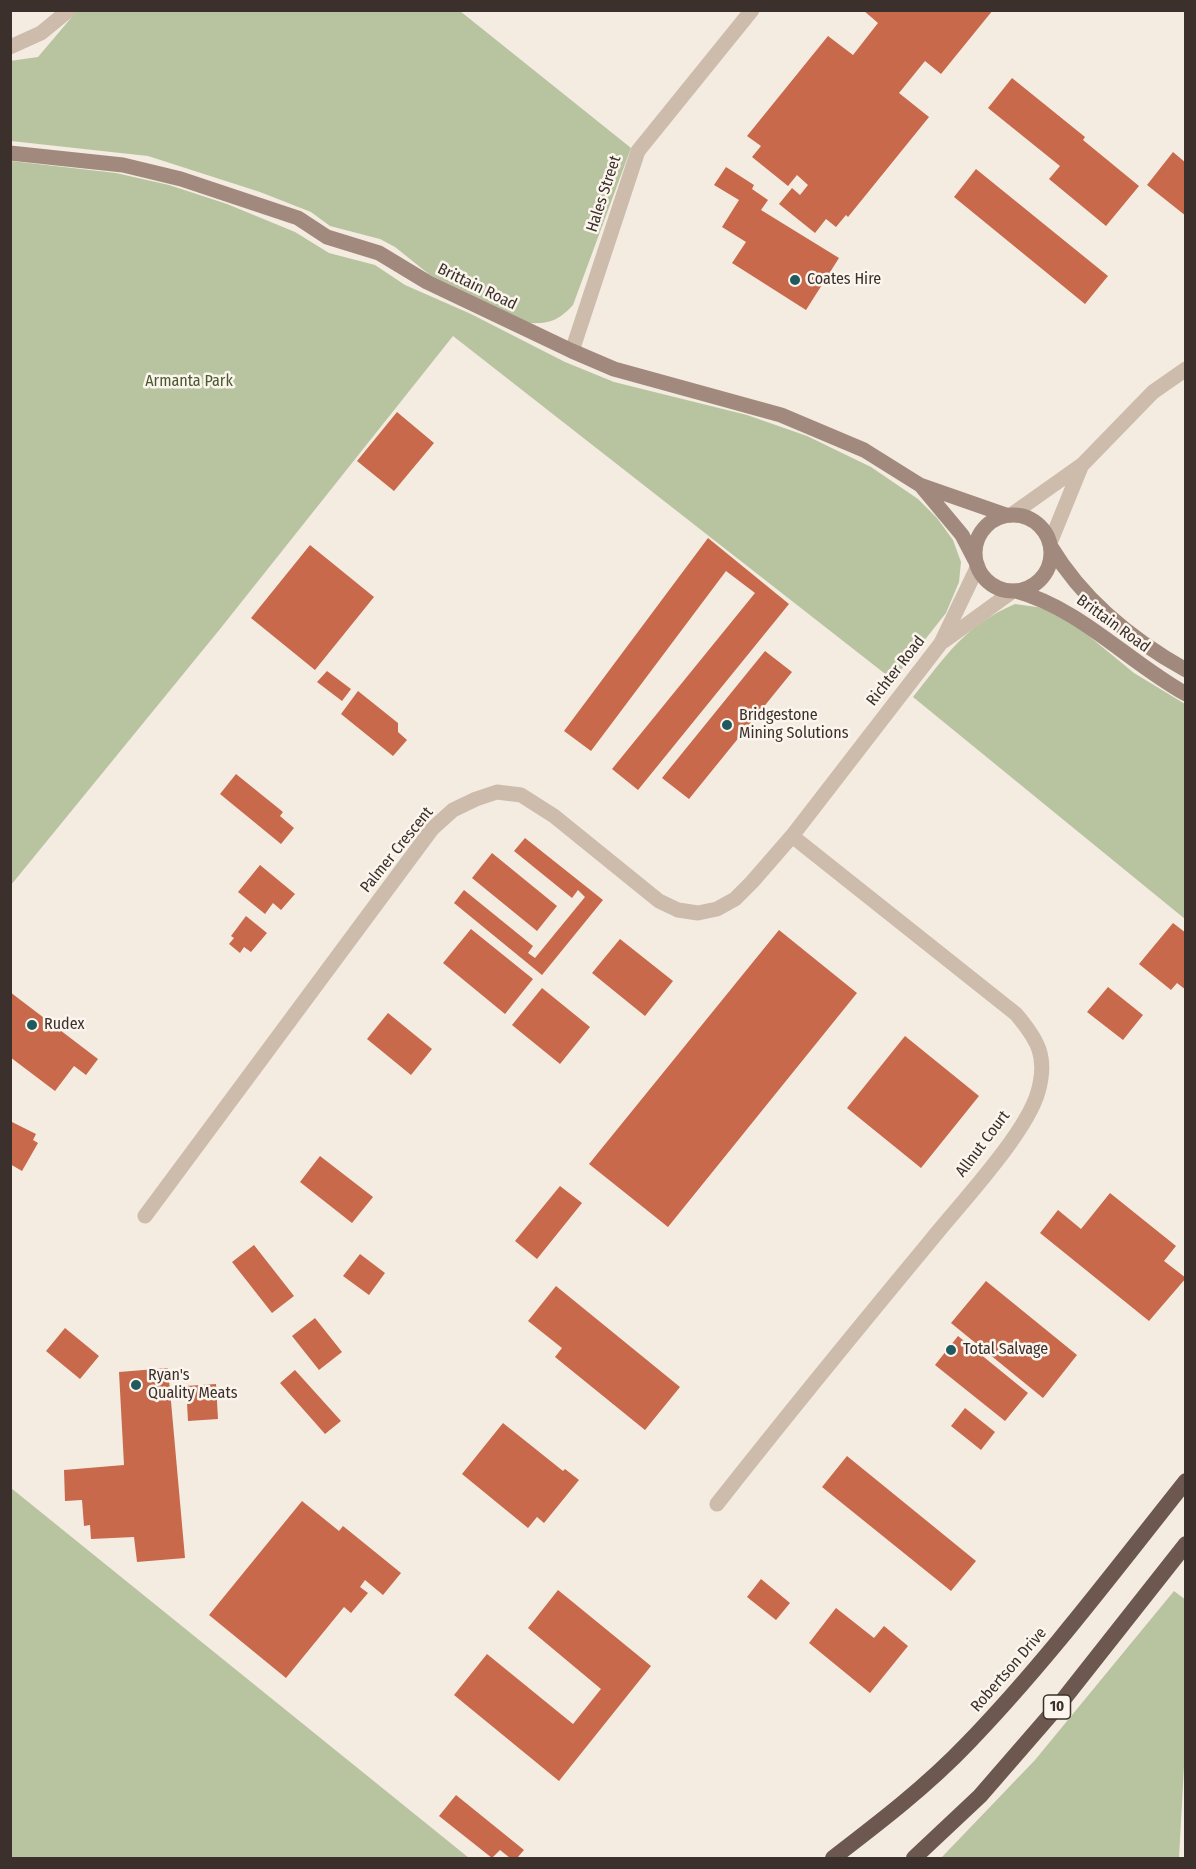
<!DOCTYPE html>
<style>
body{margin:0}
#map{position:relative;width:1196px;height:1869px;overflow:hidden;background:#f4ebe1;font-family:"Fira Sans Condensed",sans-serif}
canvas{display:block}
.frame{position:absolute;inset:0;border:12px solid #3b302b;pointer-events:none}
</style>
<div id="map">
<canvas width="1196" height="1869"></canvas>
<div class="frame"></div>
</div>
<script>
const c = document.querySelector('canvas').getContext('2d');
c.lineJoin = 'round';
function fillPath(path, color) {
  c.fillStyle = color;
  c.fill(path, 'evenodd');
}
function trace(path, color, width, dash) {
  c.strokeStyle = color;
  c.lineWidth = width;
  c.lineCap = dash ? 'butt' : 'round';
  c.setLineDash(dash || []);
  c.stroke(path);
}
function label(font, color, halo, rows, align = 'center') {
  c.font = font + ' "Fira Sans Condensed",sans-serif';
  c.lineWidth = 5;
  c.setLineDash([]);
  c.textBaseline = 'middle';
  c.strokeStyle = halo;
  c.fillStyle = color;
  for (const [text, x, y, turn = 0] of rows) {
    c.save();
    c.translate(x, y);
    c.rotate((+turn || 0) * Math.PI / 180);
    c.textAlign = isNaN(turn) ? turn : align;
    if (halo) c.strokeText(text, 0, 0);
    c.fillText(text, 0, 0);
    c.restore();
  }
}
const green = new Path2D(`
 M77,11h383l171,137 -58,157c-14,15 -23,19 -44,18l-99,-48 -35,-28 -15,-8 -50,-13 -19,-14 -51,-20 -112,-36 -137,-15 -1,-80 28,-4z
 M11,161l105,12 53,12 58,19 68,28 34,21 46,12 30,20 66,29 94,48 49,20 133,33 60,21 64,31 47,32 19,19 16,22 8,22 -2,20 -13,31 -53,67 -440,-344 -233,293 -209,256z
 M1015,604l29,4 29,15 61,50 51,31v215l-272,-222c34,-42 51,-71 102,-93z
 M10,1488h1l458,370h-458z
 M1174,1591l12,9v129l-7,129h-238l94,-98z`);
const building = new Path2D(`
 M863,10h130l-52,64 -16,-13 -26,32 30,24 -81,100 -2,-2 -10,12 -10,-8 -11,14 -36,-29 13,-16 8,7 8,-10 -11,-10 -9,11 -36,-29 9,-11 -14,-10 81,-100 25,19 25,-32z
 M1012,78l73,59 -2,3 56,46 -33,40 -57,-47 11,-13 -72,-58z
 M1173,152l13,11v53l-39,-31z
 M726,167l28,18 -2,4 16,11 -7,10 78,48 -33,52 -74,-47 14,-21 -24,-15 17,-27 -25,-15z
 M976,169l132,107 -23,28 -131,-107z
 M397,412l37,31 -40,48 -37,-30z
 M708,538l81,66 -151,186 -26,-21 143,-176 -29,-22 -135,180 -27,-20z
 M310,545l64,52 -59,73 -64,-52z
 M765,651l27,21 -103,127 -27,-21z
 M327,671l24,18 -9,12 -25,-19z
 M358,691l40,32v9l9,8 -14,16 -52,-42z
 M236,774l47,38 -3,4 14,12 -13,16 -61,-50z
 M525,838l78,62 -61,75 -88,-72 10,-13 69,56 -5,7 7,5 50,-61 -7,-7 -6,8 -58,-47z
 M492,853l65,53 -20,25 -65,-53z
 M260,865l35,29 -14,16 -8,-7 -8,11 -27,-22z
 M246,916l21,17 -16,19 -7,-5 -4,6 -11,-9 5,-6 -3,-2z
 M1173,923l13,10v57l-9,-7 -6,7 -32,-26z
 M471,929l62,50 -28,35 -62,-51z
 M779,930l78,63 -189,234 -79,-63z
 M620,939l53,42 -28,35 -53,-43z
 M1108,987l35,28 -20,25 -36,-28z
 M542,988l48,39 -30,37 -48,-39z
 M10,992l88,67 -12,16 -12,-9 -19,25 -45,-34z
 M388,1013l44,36 -21,26 -44,-36z
 M905,1036l74,60 -58,72 -74,-60z
 M10,1121l26,13 -3,6 5,3 -16,28 -12,-7z
 M320,1156l53,41 -21,26 -52,-41z
 M560,1186l22,17 -45,56 -22,-18z
 M1110,1193l66,53 -12,15 22,17 -37,43 -109,-88 18,-23 23,19z
 M254,1245l40,51 -22,17 -40,-51z
 M360,1254l25,19 -16,22 -26,-19z
 M986,1281l91,74 -34,43 -92,-75z
 M556,1286l124,101 -35,43 -90,-73 7,-9 -34,-27z
 M315,1318l27,34 -23,18 -27,-34z
 M65,1328l34,28 -19,23 -34,-28z
 M958,1336l70,57 -23,28 -70,-56z
 M168,1368l17,190 -48,4 -3,-25 -43,2 -1,-14 -6,1 -2,-26 -17,1 -1,-31 60,-5 -5,-93z
 M295,1370l46,51 -16,13 -45,-51z
 M216,1384l2,35 -30,2 -2,-35z
 M965,1408l30,24 -14,18 -30,-24z
 M503,1423l60,48 2,-2 14,11 -35,43 -7,-6 -9,11 -66,-54z
 M847,1456l129,105 -25,30 -129,-104z
 M302,1501l37,30 4,-5 58,47 -18,22 -18,-15 -5,7 8,6 -17,20 -7,-6 -58,71 -77,-63z
 M761,1579l29,24 -14,17 -29,-23z
 M558,1590l93,76 -92,115 -105,-86 33,-41 86,70 28,-35 -73,-61z
 M836,1608l38,30 10,-12 24,20 -38,47 -61,-50z
 M456,1795l68,55 -7,8h-7l-10,-8 -8,8 -53,-42z`);
const minor = new Path2D(`
 M10,47l31,-14 28,-23
 M572,351l66,-200 114,-141
 M1011,515l72,-51 70,-72 33,-23
 M1050,543l31,-76
 M944,641l69,-50
 M145,1216l287,-387 21,-19 23,-11 21,-7 24,3 33,21 105,85 19,9 20,3 19,-4 18,-10 17,-17 40,-46 149,-193 37,-77
 M717,1504c70,-89 142,-177 215,-265 29,-36 94,-105 106,-147 10,-35 0,-52 -22,-78l-224,-178`);
const secondary = new Path2D(`
 M10,153l113,12 58,14 117,39 29,19 52,16 48,29 145,69 42,18 167,46 83,35 56,35 86,30
 M922,487l40,48 13,25
 M975 553a38 38 0 1 1 76 0a38 38 0 1 1-76 0Z
 M1051,547c32,53 81,93 135,123
 M1016,591c65,18 111,70 170,103`);
const trunk = new Path2D(`
 M833,1858c47,-36 94,-72 135,-115 79,-82 147,-173 218,-262
 M914,1858l66,-62 79,-91 127,-161`);
const markers = [
 [795,280,6,"#1f5a5e"],
 [727,725,6,"#1f5a5e"],
 [32,1025,6,"#1f5a5e"],
 [951,1350,6,"#1f5a5e"],
 [136,1385,6,"#1f5a5e"]
];
const shields = [
 [1057,1707,27]
];
const shieldNames = [
 ["10",1057,1707]
];
const streetNames = [
 ["Hales Street",604,194,-72],
 ["Brittain Road",477,287,26],
 ["Brittain Road",1113,624,36],
 ["Richter Road",896,671,-52],
 ["Palmer Crescent",397,850,-51],
 ["Allnut Court",983,1144,-53],
 ["Robertson Drive",1009,1670,-49]
];
const poiNames = [
 ["Coates Hire",807,280],
 ["Bridgestone",739,716],
 ["Mining Solutions",739,734],
 ["Rudex",44,1025],
 ["Total Salvage",963,1350],
 ["Ryan's",148,1376],
 ["Quality Meats",148,1394]
];
const parkNames = [
 ["Armanta Park",189,382]
];
fillPath(green, '#b8c4a0');
fillPath(building, '#c8694b');
trace(minor, '#cdbbac', 15);
trace(secondary, '#a18a7d', 15);
trace(trunk, '#6c584f', 16);
for (const [x, y, r, color] of markers) {
  const dot = new Path2D();
  dot.arc(x, y, r, 0, 2 * Math.PI);
  c.fillStyle = color;
  c.fill(dot);
  trace(dot, '#fbf5ee', 2);
}
for (const [x, y, w] of shields) {
  const box = new Path2D();
  box.roundRect(x - w / 2, y - 12, w, 24, 4.5);
  c.fillStyle = '#fbf5ee';
  c.fill(box);
  trace(box, '#3b302b', 1.5);
}
label('bold 15px', '#3b302b', null, shieldNames);
label('16px', '#3b302b', '#fbf5ee', streetNames);
label('16px', '#3b302b', '#fbf5ee', poiNames, 'left');
label('16px', '#4a5a2e', '#fbf5ee', parkNames);
</script>
